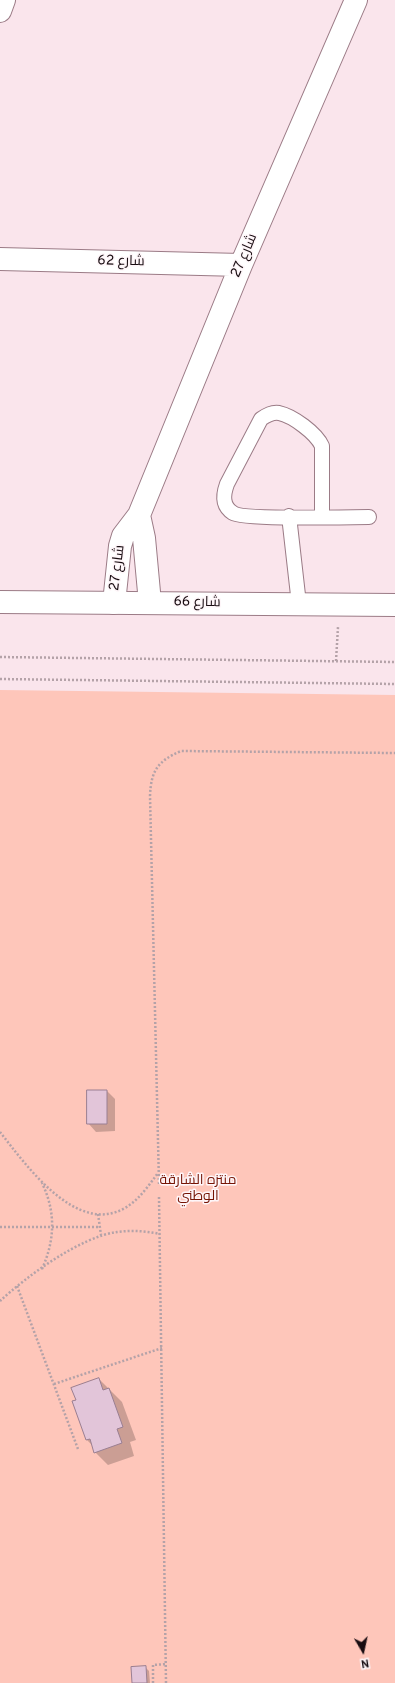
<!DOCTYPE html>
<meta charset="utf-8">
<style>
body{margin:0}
#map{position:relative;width:395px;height:1683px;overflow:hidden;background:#fae5ec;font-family:Overpass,sans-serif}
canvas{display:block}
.north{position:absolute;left:343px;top:1631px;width:40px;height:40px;-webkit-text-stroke:3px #fef6f9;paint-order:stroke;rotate:171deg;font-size:11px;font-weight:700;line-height:16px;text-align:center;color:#180c11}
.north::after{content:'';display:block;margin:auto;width:14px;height:18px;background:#180c11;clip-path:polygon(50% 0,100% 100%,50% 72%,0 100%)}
</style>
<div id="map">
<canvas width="395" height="1683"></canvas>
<div class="north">N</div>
</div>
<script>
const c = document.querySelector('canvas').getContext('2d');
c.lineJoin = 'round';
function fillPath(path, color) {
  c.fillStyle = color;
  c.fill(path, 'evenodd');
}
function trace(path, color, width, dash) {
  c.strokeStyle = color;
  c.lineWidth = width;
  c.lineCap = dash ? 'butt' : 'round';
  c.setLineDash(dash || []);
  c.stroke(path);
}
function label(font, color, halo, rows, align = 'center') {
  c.font = font + ' Overpass,Cairo,sans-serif';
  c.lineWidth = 3;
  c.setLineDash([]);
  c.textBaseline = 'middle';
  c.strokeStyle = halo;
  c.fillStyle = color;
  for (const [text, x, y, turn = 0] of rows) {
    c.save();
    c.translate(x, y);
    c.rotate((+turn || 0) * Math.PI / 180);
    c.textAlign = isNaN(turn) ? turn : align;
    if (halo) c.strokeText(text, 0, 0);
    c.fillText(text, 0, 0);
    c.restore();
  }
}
const green = new Path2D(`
 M0,690l395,5v988h-395z`);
const shadow = new Path2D(`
 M107,1091l8,8v32l-19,1 -8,-9z
 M99,1379l23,23 14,38 -6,2 4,14 -26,9 -13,-13 -2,-6 -6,-6 -14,-38 4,-2z
 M145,1667l4,4 1,12h-17z`);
const building = new Path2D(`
 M87,1090h20v34h-20z
 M99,1378l4,12 6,-2 14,39 -6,2 5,14 -28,10 -4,-14 -4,1 -14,-39 4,-1 -5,-12z
 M146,1666l1,17h-15l-1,-16z`);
const path = new Path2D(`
 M0,657l395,5
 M336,661l2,-34
 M0,679l395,5
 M0,1132c26,33 76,104 125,76 14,-8 24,-23 33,-35
 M159,1184l-9,-388c1,-26 8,-35 31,-45l214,2
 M159,1197l7,486
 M98,1214l3,21
 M0,1227h100
 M42,1269c13,-29 14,-57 0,-86
 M17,1286l61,163
 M0,1301c27,-25 80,-64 117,-69 15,-2 29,-1 43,2
 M54,1384l108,-36
 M153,1683v-18l13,-1`);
const lane = new Path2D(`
 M289,516l10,88
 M322,517v-71c-6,-13 -29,-30 -43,-33 -7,-1 -12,2 -18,6l-34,65c-4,11 -5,22 6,29 10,7 117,4 136,4`);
const street = new Path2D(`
 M0,11l4,-11
 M0,259l241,6
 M139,515l5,23 6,65
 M114,603l6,-57 3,-10 16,-21 102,-250 115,-265`);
const secondary = new Path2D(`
 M0,602l395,3`);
const streetNames = [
 ["شارع 27",245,256,-67],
 ["شارع 62",121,262,1],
 ["شارع 27",118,568,-83],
 ["شارع 66",197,603,1]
];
const parkNames = [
 ["منتزه الشارقة",198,1181],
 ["الوطني",198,1197]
];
fillPath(green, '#fec6ba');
fillPath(shadow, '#0003');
fillPath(building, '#e2c5d9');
trace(building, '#9a7f92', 1);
trace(lane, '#9b7b86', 16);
trace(street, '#9b7b86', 24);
trace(secondary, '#9b7b86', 24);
trace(path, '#b4a2a8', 2.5, [2, 2]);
trace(lane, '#fff', 14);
trace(street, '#fff', 22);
trace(secondary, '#fff', 22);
label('14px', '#180c11', '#fef6f9', streetNames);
label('14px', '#761404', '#fef6f9', parkNames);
</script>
